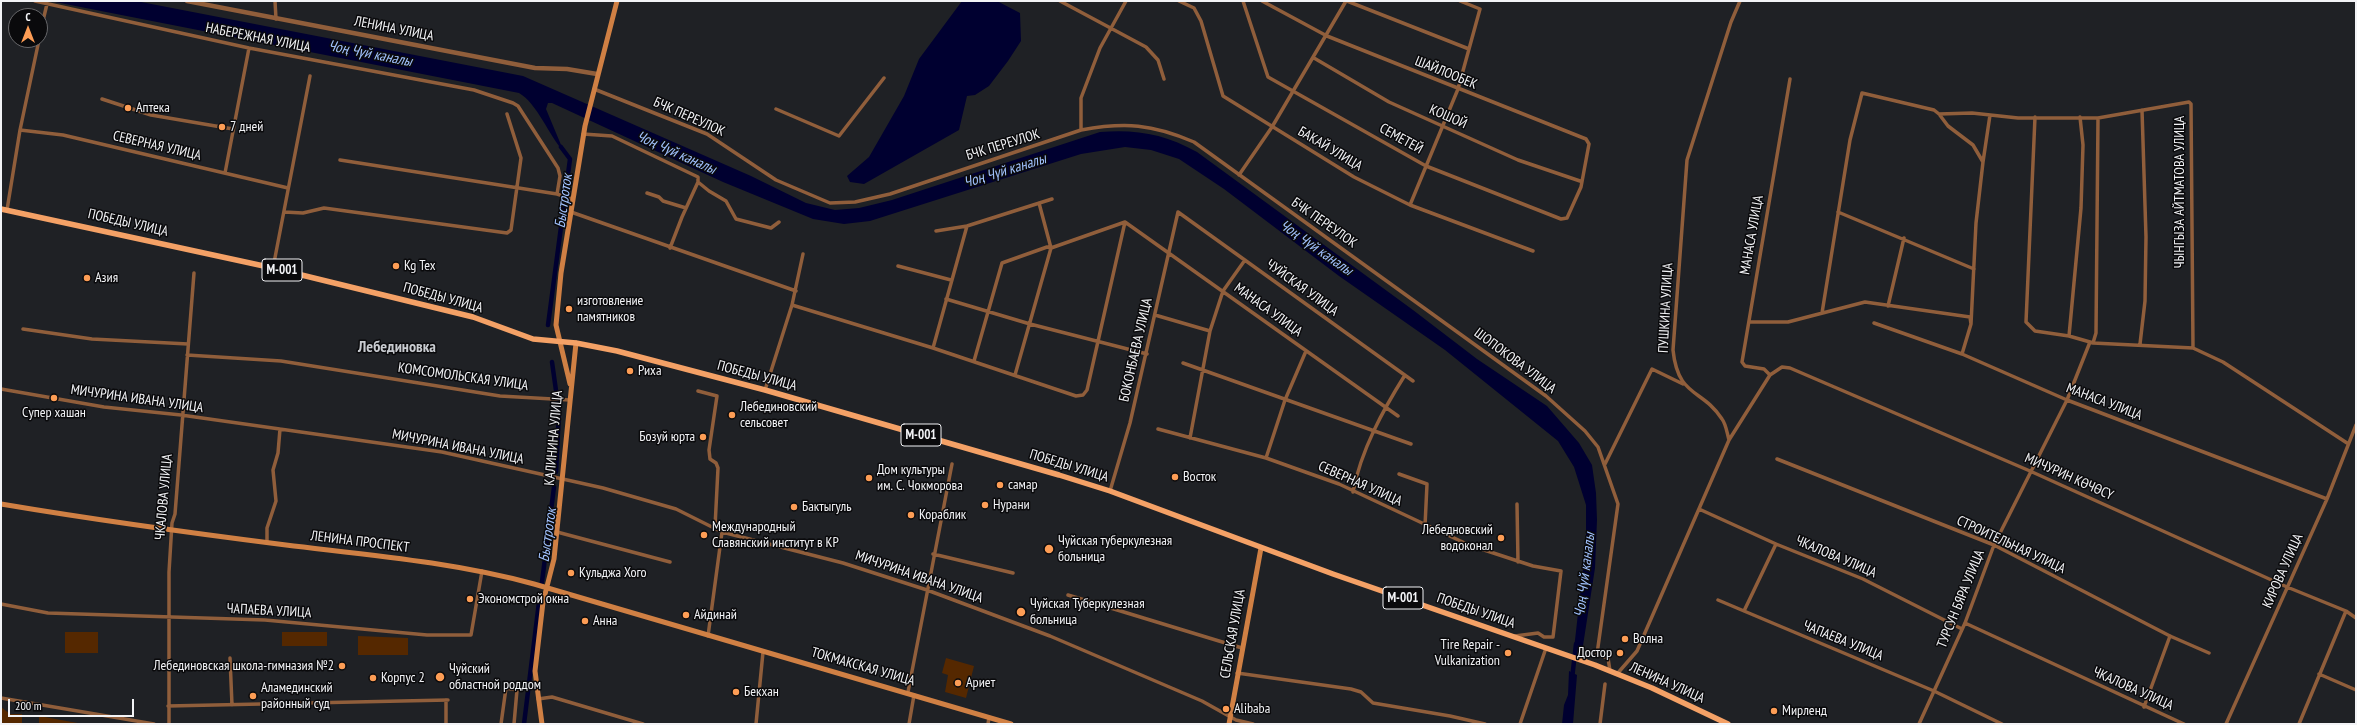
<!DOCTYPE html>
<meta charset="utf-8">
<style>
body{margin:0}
#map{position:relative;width:2357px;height:725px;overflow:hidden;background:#1f2125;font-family:"PT Sans Narrow",sans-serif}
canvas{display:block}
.frame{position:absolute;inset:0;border:2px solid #f2f3f6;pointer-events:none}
.north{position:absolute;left:8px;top:8px;width:40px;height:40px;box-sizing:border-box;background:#0a0a0c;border:1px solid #67676a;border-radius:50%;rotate:0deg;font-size:11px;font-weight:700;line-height:16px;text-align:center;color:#f2f3f6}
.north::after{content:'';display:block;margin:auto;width:14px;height:18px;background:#fd9d55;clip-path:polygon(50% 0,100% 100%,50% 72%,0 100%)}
.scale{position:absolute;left:8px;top:699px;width:126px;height:18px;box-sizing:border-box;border:2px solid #f2f3f6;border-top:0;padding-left:5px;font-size:12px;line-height:14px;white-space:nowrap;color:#f2f3f6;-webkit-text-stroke:3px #0a0a0c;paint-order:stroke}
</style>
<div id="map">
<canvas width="2357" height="725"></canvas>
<div class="frame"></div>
<div class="north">С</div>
<div class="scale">200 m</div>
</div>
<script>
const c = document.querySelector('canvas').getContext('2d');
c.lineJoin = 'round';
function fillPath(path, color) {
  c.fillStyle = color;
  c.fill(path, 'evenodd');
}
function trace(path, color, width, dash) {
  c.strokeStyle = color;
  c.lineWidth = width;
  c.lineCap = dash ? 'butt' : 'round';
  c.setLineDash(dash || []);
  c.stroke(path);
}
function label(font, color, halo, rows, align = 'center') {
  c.font = font + ' "PT Sans Narrow",sans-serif';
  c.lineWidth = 3;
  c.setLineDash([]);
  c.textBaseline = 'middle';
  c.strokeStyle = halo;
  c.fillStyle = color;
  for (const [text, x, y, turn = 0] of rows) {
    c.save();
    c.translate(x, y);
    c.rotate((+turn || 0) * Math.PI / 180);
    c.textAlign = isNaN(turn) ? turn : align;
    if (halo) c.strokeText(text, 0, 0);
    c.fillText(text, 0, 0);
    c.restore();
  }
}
const green = new Path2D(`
 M65,632h33v21h-33z
 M282,632h45v14h-45z
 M358,636l50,2v17h-50z
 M946,658l28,8 -8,32 -21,-6 3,-17 -6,-2z
 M1,707l9,7h12v10h-21z
 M39,716l44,8h-44z`);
const water = new Path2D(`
 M50,1h86l387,75 228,100 55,27 29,7 24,-2 33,-8 208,-68c36,-3 65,2 97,20l216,158 64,49 70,47 32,37 13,22 4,28 1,27 -2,48 -13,84 -8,-3 12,-107v-37l-12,-38 -16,-26 -113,-91 -106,-74 -115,-87 -45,-30 -28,-9 -26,-3 -44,7 -211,67 -26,3 -31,-5 -90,-37 -171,-79h-4l-2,6 18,43c-15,-16 -27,-49 -45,-59z
 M962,1h35l23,12 1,28 -13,20 -19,25 -14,9 -8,1 -8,34 -95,54 -14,-2 -3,-6 22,-19 35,-61 15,-37z
 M1569,671l8,4 -4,49h-11l2,-19 4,-10z`);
const canal = new Path2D(`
 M548,325l22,-166 -9,-12
 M552,362l7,50 -3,60
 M542,582l12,-95
 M1572,679l4,-35
 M524,724l15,-122`);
const minor = new Path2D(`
 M35,1l214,47 225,42 39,13 5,3 40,62 2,8 -3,18
 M275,1l1,18
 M1060,1l86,46 12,13 6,19
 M1179,1l15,7 7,13 22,75 131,81 56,28 123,46
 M1243,1l25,76 158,89 135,53 6,-1 14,-31 8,-43 -3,-5 -259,-103 -65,-35
 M1347,1l122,48
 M40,33l7,-29
 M1314,58l75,44 129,58 62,21
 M594,89l113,45 69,46 54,23 25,-1 35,-8 191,-64c44,-8 71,-6 113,12l352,254 39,35 13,16 20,57 -21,150 11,4 2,13
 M102,99l49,16 82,14
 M776,109l63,27 45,-58
 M1939,114l33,-1 46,5h80
 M2035,117l-9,205 9,9 34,5 21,6
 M20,130l43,5 225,53
 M1081,130v-32l19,-50 26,-47
 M583,134l29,2 86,41v5l-16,35 -12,31
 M340,160l217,34 15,5
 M1983,162l7,-47
 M225,173l24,-125
 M1239,175l33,-48 74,-126
 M698,182l11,9 17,10 10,18 35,9 8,-6
 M647,193l12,4 4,4 23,7
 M1039,203l12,45 74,-26
 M1410,205l48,-116 22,-80 -20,-8
 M7,210l13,-80 19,-90
 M284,212l19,1 21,-5 183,25 4,-3 10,-72 -14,-44
 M571,212l225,79
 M1838,212l136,57
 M1125,222l273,194
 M936,231l31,-5 85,-27
 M898,266l53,14
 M273,268l37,-192
 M946,299l84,25 117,30
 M792,305l141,43 143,48 7,-1 4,-5 38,-168
 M1888,306l16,-68
 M1822,313l28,-173 12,-47 72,17 5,4 9,12 25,19 10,17 -7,61 -5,101
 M1155,315l55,16
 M1749,322h39l77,-20 105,15 1,7 -9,30
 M1874,323l88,31 105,46 260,99
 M23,329l69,10 96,5
 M2069,336l12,-128 2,-63 -3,-28
 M2140,344l5,-43 1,-64 -4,-127
 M933,348l34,-122
 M2193,348l30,14 124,81
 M187,355l94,6 219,35 70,4
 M974,361l28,-98 45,-16 4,1 -36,127
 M1183,363l228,81
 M1770,375l-6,-6 -19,-3 -3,-4 48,-283
 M1,389l103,18 77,8 261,37 161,36 73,21 46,23 121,31 84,27 123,46 152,65 34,19 17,4
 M765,390l27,-85 11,-51
 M698,391l19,5 -8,54 1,9 6,4 2,5 -3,59
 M1158,429l108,29 73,26 130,61 64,21 28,5 -8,66h-9l-6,-4 -23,3
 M1190,438l20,-107 13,-40 22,-31
 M1729,440c-2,-7 -3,-16 -7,-21 -20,-31 -44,-21 -49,-69l14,-190 44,-138 9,-21
 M1266,458l19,-58 21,-49
 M1777,459l217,86 176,91 39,17
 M1605,464l47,-95 31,15
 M1399,474l28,10 -2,42
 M1110,491l20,-68 48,-211 235,169
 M1353,492c8,-42 30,-82 52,-117
 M1517,504l1,58
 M1699,509l77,35 87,35 99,50
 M557,532l113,30
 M267,543v-15l9,-27 -3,-31 5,-17 2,-24
 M1776,544l-32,67 190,80 68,33
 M933,554l80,19
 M1068,595l174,53
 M1718,600l26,11
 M1,604l47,9 217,7 162,15h44l11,-64
 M1965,623l219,101
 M708,636l14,-104
 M230,658l2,47
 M1237,673l114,16 10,3 12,11 77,13 35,8
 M1617,674l20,-23 92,-211 41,-65 12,-8 8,1 240,103 257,116 59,24 10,7
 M2319,674l37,16
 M908,692l44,-228
 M1,698l153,26
 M538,699l14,-2 91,27
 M446,700v24
 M168,706l280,-6
 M2144,707l26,-71
 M169,724v-152l3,-49 3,-9 19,-241
 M501,724l5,-36 11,2 -3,34
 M756,724l7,-72
 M909,724l5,-29
 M988,724l1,-7
 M1520,724l26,-76
 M1600,724l5,-40
 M1919,724l46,-101 29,-78 73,-145 23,-58 3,1 3,-10 2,-215 91,-16 2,2 2,244 -100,-5
 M2226,724l101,-225 29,-74
 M2299,724l47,-113`);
const tertiary = new Path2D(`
 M187,1l348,67 32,1 30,5`);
const secondary = new Path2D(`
 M570,384l-14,-59 5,-52 24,-147 32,-125
 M1,504c95,16 190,29 285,41 83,10 167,17 248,39l477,140
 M542,724l-7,-53 8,-69 11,-43 22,-216
 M1229,724l32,-176`);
const primary = new Path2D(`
 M1,209l272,59 200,49 60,22 43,4 41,8 148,39 294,85 51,16 223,83 262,91 57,23 76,36`);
const markers = [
 [128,108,4,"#fd9d55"],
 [222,127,4,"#fd9d55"],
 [396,266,4,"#fd9d55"],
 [87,278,4,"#fd9d55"],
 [569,309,4,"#fd9d55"],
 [630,371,4,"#fd9d55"],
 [54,398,4,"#fd9d55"],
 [732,415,4,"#fd9d55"],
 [703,437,4,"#fd9d55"],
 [1175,477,4,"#fd9d55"],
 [869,478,4,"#fd9d55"],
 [1000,485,4,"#fd9d55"],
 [985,505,4,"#fd9d55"],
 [794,507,4,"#fd9d55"],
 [911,515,4,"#fd9d55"],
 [704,535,4,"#fd9d55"],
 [1501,538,4,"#fd9d55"],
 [1049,549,5,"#fd9d55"],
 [571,573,4,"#fd9d55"],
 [470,599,4,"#fd9d55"],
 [1021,612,5,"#fd9d55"],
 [686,615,4,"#fd9d55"],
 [585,621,4,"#fd9d55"],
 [1625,639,4,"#fd9d55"],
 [1508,653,4,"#fd9d55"],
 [1620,653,4,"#fd9d55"],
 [342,666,4,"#fd9d55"],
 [440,677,5,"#fd9d55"],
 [373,678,4,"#fd9d55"],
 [958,683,4,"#fd9d55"],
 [736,692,4,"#fd9d55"],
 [253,696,4,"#fd9d55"],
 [1226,709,4,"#fd9d55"],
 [1774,711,4,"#fd9d55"]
];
const shields = [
 [282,270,40],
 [921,435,40],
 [1403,598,40]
];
const shieldNames = [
 ["М-001",282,270],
 ["М-001",921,435],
 ["М-001",1403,598]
];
const streetNames = [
 ["ЛЕНИНА УЛИЦА",394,29,11],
 ["НАБЕРЕЖНАЯ УЛИЦА",258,38,11],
 ["ШАЙЛООБЕК",1446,73,22],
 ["БЧК ПЕРЕУЛОК",689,117,24],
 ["КОШОЙ",1448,117,24],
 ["СЕМЕТЕЙ",1401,139,29],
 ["БЧК ПЕРЕУЛОК",1003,145,-17],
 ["СЕВЕРНАЯ УЛИЦА",157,146,13],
 ["БАКАЙ УЛИЦА",1330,149,31],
 ["ЧЫНГЫЗА АЙТМАТОВА УЛИЦА",2180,192,-90],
 ["ПОБЕДЫ УЛИЦА",128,223,13],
 ["БЧК ПЕРЕУЛОК",1324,223,35],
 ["МАНАСА УЛИЦА",1752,235,-80],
 ["ЧУЙСКАЯ УЛИЦА",1302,288,36],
 ["ПОБЕДЫ УЛИЦА",443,298,15],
 ["ПУШКИНА УЛИЦА",1666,308,-87],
 ["МАНАСА УЛИЦА",1268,310,36],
 ["БОКОНБАЕВА УЛИЦА",1136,350,-77],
 ["ШОПОКОВА УЛИЦА",1515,361,37],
 ["ПОБЕДЫ УЛИЦА",757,376,15],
 ["КОМСОМОЛЬСКАЯ УЛИЦА",463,377,8],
 ["МИЧУРИНА ИВАНА УЛИЦА",137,399,8],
 ["МАНАСА УЛИЦА",2104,402,21],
 ["КАЛИНИНА УЛИЦА",554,438,-85],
 ["МИЧУРИНА ИВАНА УЛИЦА",458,447,11],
 ["ПОБЕДЫ УЛИЦА",1069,466,17],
 ["МИЧУРИН КӨЧӨСҮ",2069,477,24],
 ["СЕВЕРНАЯ УЛИЦА",1360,484,24],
 ["ЧКАЛОВА УЛИЦА",164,497,-85],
 ["ЛЕНИНА ПРОСПЕКТ",360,542,7],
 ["СТРОИТЕЛЬНАЯ УЛИЦА",2011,545,25],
 ["ЧКАЛОВА УЛИЦА",1836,557,23],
 ["КИРОВА УЛИЦА",2283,571,-66],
 ["МИЧУРИНА ИВАНА УЛИЦА",919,577,19],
 ["ТУРСУН БЯРА УЛИЦА",1961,599,-68],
 ["ЧАПАЕВА УЛИЦА",269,611,3],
 ["ПОБЕДЫ УЛИЦА",1476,611,19],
 ["СЕЛЬСКАЯ УЛИЦА",1233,634,-80],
 ["ЧАПАЕВА УЛИЦА",1843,641,22],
 ["ТОКМАКСКАЯ УЛИЦА",863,667,16],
 ["ЛЕНИНА УЛИЦА",1667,683,24],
 ["ЧКАЛОВА УЛИЦА",2133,689,24]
];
const poiNames = [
 ["Аптека",136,108],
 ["7 дней",230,127],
 ["Kg Tex",404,266],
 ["Азия",95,278],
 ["изготовление",577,301],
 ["памятников",577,317],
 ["Риха",638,371],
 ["Лебединовский",740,407],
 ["сельсовет",740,423],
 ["Супер хашан",54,413,"center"],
 ["Бозуй юрта",695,437,"right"],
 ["Дом культуры",877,470],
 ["им. С. Чокморова",877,486],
 ["Восток",1183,477],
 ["самар",1008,485],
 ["Нурани",993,505],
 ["Бактыгуль",802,507],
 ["Кораблик",919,515],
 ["Международный",712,527],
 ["Славянский институт в КР",712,543],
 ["Лебедновский",1493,530,"right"],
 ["водоконал",1493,546,"right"],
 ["Чуйская туберкулезная",1058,541],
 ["больница",1058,557],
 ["Кульджа Хого",579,573],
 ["Экономстрой окна",478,599],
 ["Чуйская Туберкулезная",1030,604],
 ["больница",1030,620],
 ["Айдинай",694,615],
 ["Анна",593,621],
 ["Волна",1633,639],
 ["Tire Repair -",1500,645,"right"],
 ["Vulkanization",1500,661,"right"],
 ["Достор",1612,653,"right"],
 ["Лебединовская школа-гимназия №2",334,666,"right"],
 ["Чуйский",449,669],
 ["областной роддом",449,685],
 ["Корпус 2",381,678],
 ["Ариет",966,683],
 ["Аламединский",261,688],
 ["районный суд",261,704],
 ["Бекхан",744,692],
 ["Alibaba",1234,709],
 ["Мирленд",1782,711]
];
const waterNames = [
 ["Чоң Чүй каналы",370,54,11],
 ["Чоң Чүй каналы",676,153,24],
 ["Чоң Чүй каналы",1005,171,-17],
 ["Быстроток",564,201,-82],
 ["Чоң Чүй каналы",1316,248,35],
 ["Быстроток",548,535,-82],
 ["Чоң Чүй каналы",1585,575,-83]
];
const quarterNames = [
 ["Лебединовка",397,347]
];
fillPath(green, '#552800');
fillPath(water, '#000030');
trace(canal, '#000030', 4.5);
trace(minor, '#905e3b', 3.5);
trace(tertiary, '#905e3b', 4.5);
trace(secondary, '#d08044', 5);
trace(primary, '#f4a166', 5.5);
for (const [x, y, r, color] of markers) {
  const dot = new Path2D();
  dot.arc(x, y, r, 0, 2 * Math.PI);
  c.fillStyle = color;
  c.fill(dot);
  trace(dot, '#0a0a0c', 1.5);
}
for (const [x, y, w] of shields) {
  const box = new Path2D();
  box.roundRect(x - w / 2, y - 11, w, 22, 3);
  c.fillStyle = '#0a0a0c';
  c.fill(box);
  trace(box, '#f2f3f6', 1);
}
label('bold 13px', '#f2f3f6', null, shieldNames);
label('14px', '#f2f3f6', '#0a0a0c', streetNames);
label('14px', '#f2f3f6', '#0a0a0c', poiNames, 'left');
label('italic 15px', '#a1c2fe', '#0a0a0c', waterNames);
label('bold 16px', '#c8cbd0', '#0a0a0c', quarterNames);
</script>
